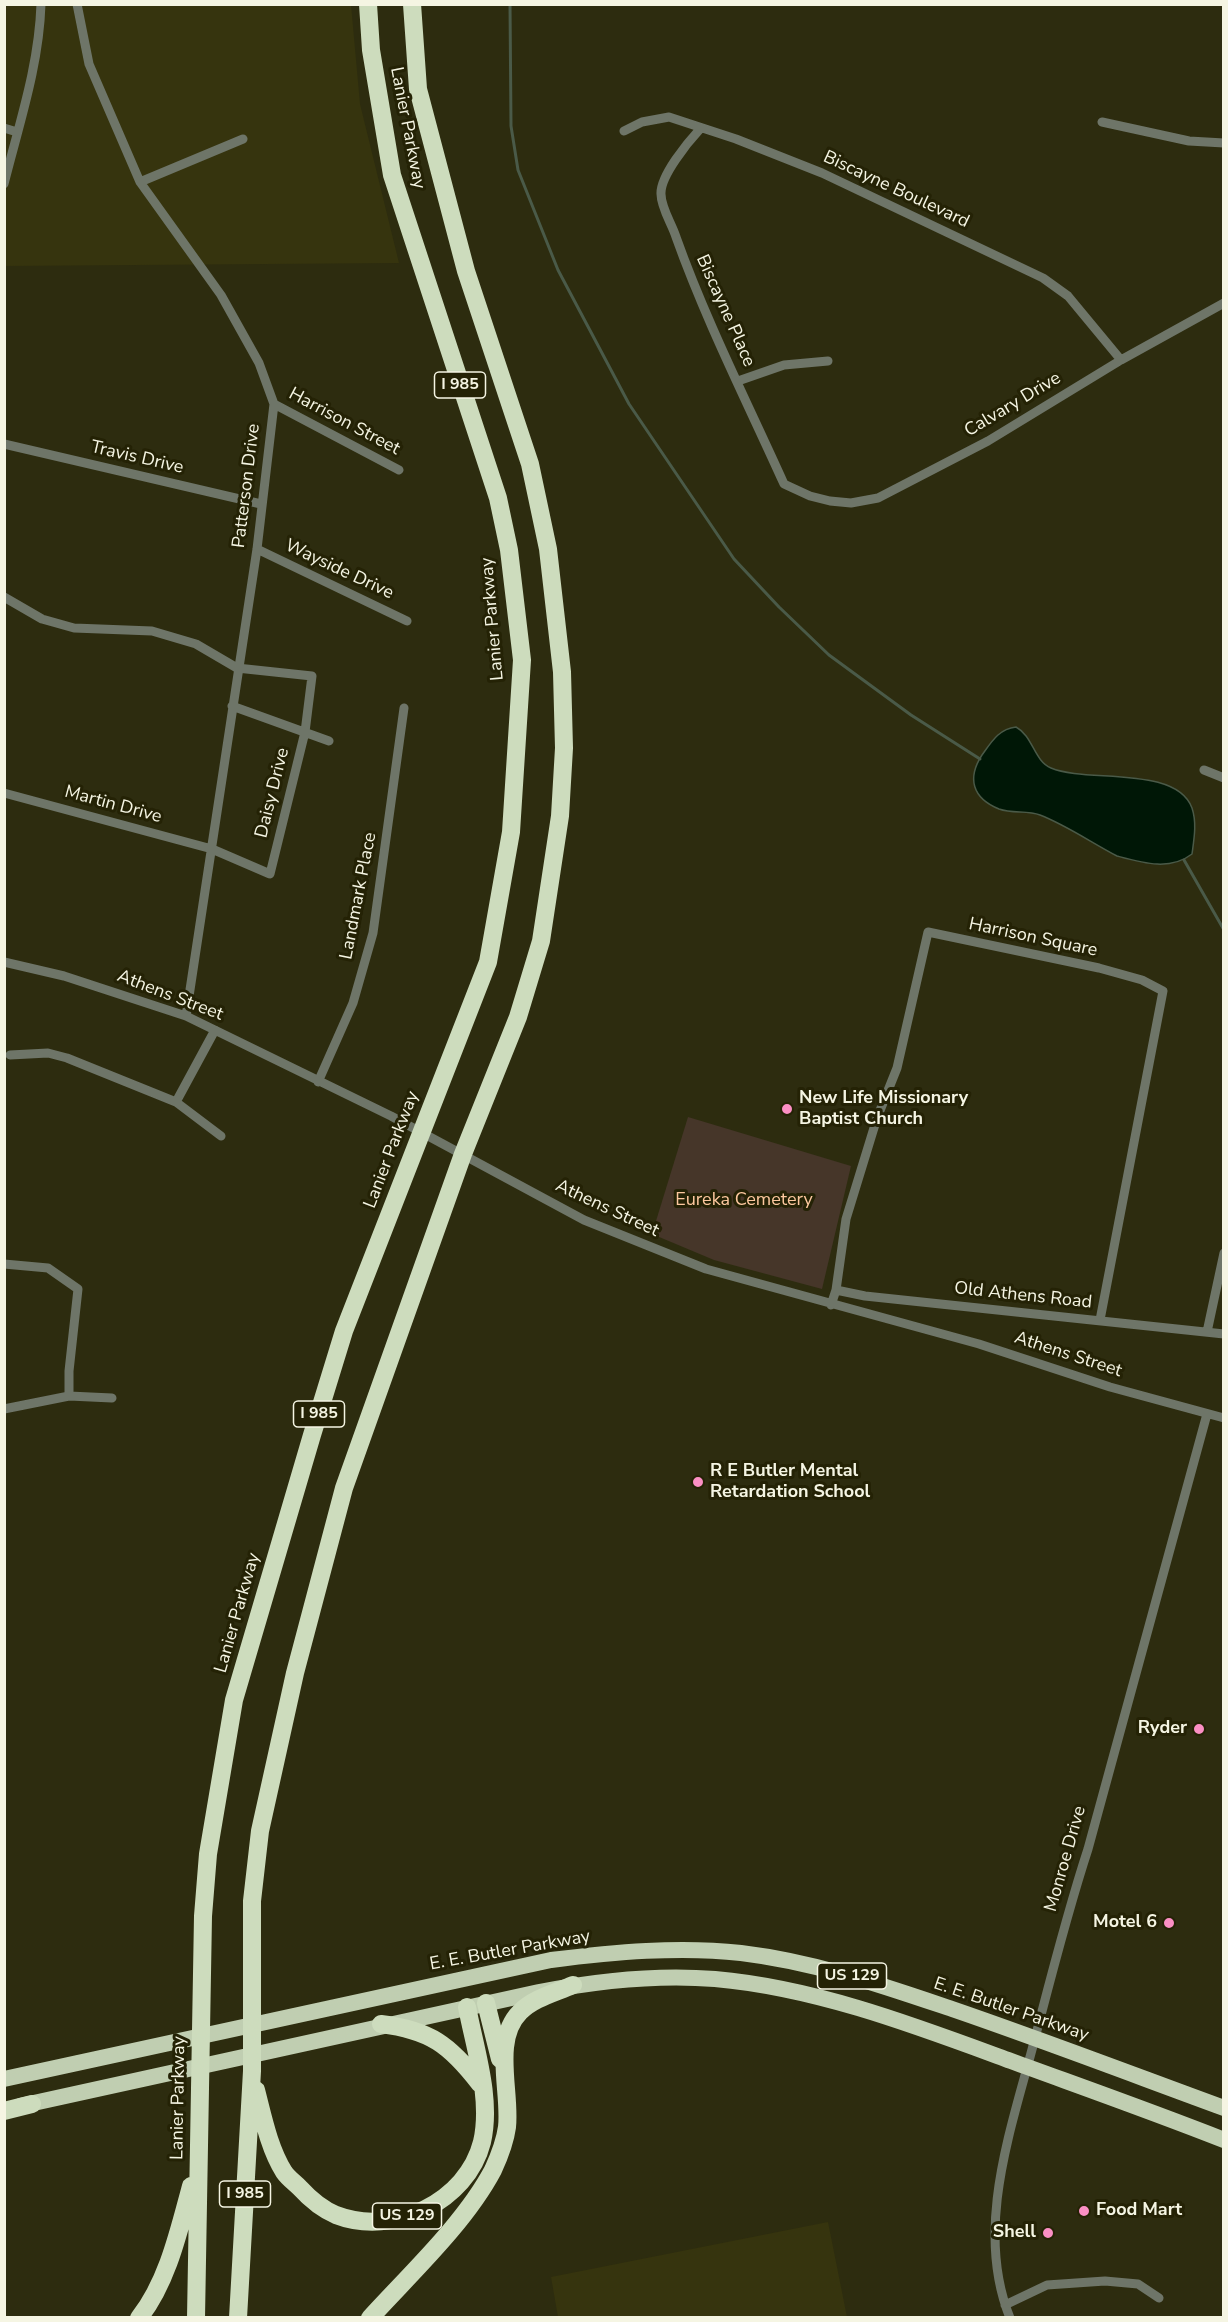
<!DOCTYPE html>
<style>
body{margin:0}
#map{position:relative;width:1228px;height:2322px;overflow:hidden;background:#2d2c0f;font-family:"Nunito Sans",sans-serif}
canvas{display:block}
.frame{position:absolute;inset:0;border:6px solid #f5f5e3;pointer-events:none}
</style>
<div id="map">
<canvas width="1228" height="2322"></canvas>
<div class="frame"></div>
</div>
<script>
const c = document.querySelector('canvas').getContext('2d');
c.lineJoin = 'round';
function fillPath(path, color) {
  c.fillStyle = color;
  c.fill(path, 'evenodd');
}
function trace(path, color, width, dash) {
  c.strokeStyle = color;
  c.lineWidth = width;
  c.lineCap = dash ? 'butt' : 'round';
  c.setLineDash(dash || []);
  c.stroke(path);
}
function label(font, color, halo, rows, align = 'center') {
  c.font = font + ' "Nunito Sans",sans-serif';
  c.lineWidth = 6;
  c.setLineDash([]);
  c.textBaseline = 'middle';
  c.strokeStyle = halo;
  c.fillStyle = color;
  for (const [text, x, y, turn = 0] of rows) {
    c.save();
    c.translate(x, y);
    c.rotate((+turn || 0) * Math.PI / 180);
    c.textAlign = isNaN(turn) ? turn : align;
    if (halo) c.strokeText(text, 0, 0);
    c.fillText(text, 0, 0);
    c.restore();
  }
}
const built = new Path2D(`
 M4,5h347l9,99 39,159 -394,3z
 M828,2222l19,95h-289l-7,-40z`);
const green = new Path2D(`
 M688,1117l163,49 -29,123 -108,-29 -62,-26z`);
const water = new Path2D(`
 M1016,727c17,9 18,34 35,41 35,15 125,-3 141,40 5,15 2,31 0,46 -22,17 -49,9 -75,2 -25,-13 -51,-31 -77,-41 -13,-5 -27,-1 -41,-6 -27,-11 -32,-31 -17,-54 10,-14 17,-26 34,-28z`);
const stream = new Path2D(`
 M510,4l1,122 7,44 40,100 71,134 105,155 45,48 50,48 82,60 69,44
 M1184,860l40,70`);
const minor = new Path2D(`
 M77,4l12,60 51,118 81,113 38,68 15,41 -17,145 -71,467
 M1102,122l87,19 35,2
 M4,128l13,4
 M700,129c-12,13 -40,47 -39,65 0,14 11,30 15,43 30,84 71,165 108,247l26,12 20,5 21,2 27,-5 110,-57 133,-81 103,-57
 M624,131l18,-9 27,-5 67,22 86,34 221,105 25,18 53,64
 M140,182l103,-43
 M4,184c15,-60 35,-118 37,-180
 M738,381l46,-16 44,-4
 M274,404l125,66
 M4,444l257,60
 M257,549l150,72
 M4,597l38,22 32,9 78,3 44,13 41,24 75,8 -7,56 -35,142 -58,-25 -208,-56
 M232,706l97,35
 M1204,770l20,8
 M4,962l60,14 122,40 205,100 193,104 122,49 273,75 131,43 114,31
 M10,1055l38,-2 19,5 109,44 45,34
 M318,1082l35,-79 20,-70 31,-225
 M176,1102l39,-72
 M4,1264l44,4 30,21 -9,82v25
 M836,1290l10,-71 31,-101 20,-50 31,-136 171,36 43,12 21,11 -63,329
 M831,1305l5,-15 29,6 359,38
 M1207,1332l17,-79
 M4,1409l65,-13 43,2
 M1005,2305l42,-20 58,-4 33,3 21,14
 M1010,2318c-36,-89 1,-188 24,-276 17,-65 33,-129 54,-193l119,-435`);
const trunk = new Path2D(`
 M4,2079l547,-119c63,-8 128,-14 190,-7 75,9 143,33 214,57 90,31 179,65 269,98
 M20,2106l519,-114c57,-11 117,-18 176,-13 102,9 201,47 296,82 71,26 142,51 213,79`);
const motorway = new Path2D(`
 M486,2003l14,56
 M381,2024c49,6 69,21 99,60
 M256,2090c7,27 13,58 28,82 4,6 11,11 16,16 10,11 22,21 36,27 57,22 131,-13 146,-73 10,-43 -7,-93 -15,-135
 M4,2111l28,-7
 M139,2318c29,-37 40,-88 52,-132
 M196,2318l7,-402 5,-62 26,-154 78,-265 32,-104 144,-369 23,-130 11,-172 -13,-110 -11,-52 -106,-323 -21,-125 -3,-46
 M238,2318l14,-247v-170l8,-70 35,-158 49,-185 119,-334 55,-137 23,-76 19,-125 4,-68 -2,-76 -14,-123 -18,-85 -64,-193 -48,-182 -6,-85
 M370,2318c40,-44 95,-95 123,-148 6,-13 12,-28 14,-43 4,-35 -15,-87 13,-115 14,-14 35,-19 53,-27`);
const markers = [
 [787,1109,6,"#fb8fc4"],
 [698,1482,6,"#fb8fc4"],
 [1199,1729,6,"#fb8fc4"],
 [1169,1923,6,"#fb8fc4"],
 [1084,2211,6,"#fb8fc4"],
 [1048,2233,6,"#fb8fc4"]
];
const shields = [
 [460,385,51],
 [319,1414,51],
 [852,1976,69],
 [245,2194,51],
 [407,2216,69]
];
const shieldNames = [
 ["I 985",460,385],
 ["I 985",319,1414],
 ["US 129",852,1976],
 ["I 985",245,2194],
 ["US 129",407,2216]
];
const streetNames = [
 ["Lanier Parkway",407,128,79],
 ["Biscayne Boulevard",896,190,25],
 ["Biscayne Place",725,311,66],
 ["Calvary Drive",1013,405,-31],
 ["Harrison Street",344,422,28],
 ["Travis Drive",137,458,13],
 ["Patterson Drive",247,486,-83],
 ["Wayside Drive",339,570,25],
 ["Lanier Parkway",493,619,-95],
 ["Daisy Drive",273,793,-76],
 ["Martin Drive",113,805,15],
 ["Landmark Place",359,896,-79],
 ["Harrison Square",1033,938,12],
 ["Athens Street",170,996,21],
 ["Lanier Parkway",392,1150,-69],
 ["Athens Street",607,1209,25],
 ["Old Athens Road",1023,1296,6],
 ["Athens Street",1068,1355,18],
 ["Lanier Parkway",238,1613,-74],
 ["Monroe Drive",1066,1859,-74],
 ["E. E. Butler Parkway",510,1951,-10],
 ["E. E. Butler Parkway",1011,2010,19],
 ["Lanier Parkway",179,2098,-89]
];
const poiNames = [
 ["New Life Missionary",799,1099],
 ["Baptist Church",799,1120],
 ["R E Butler Mental",710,1472],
 ["Retardation School",710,1493],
 ["Ryder",1187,1729,"right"],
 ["Motel 6",1157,1923,"right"],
 ["Food Mart",1096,2211],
 ["Shell",1036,2233,"right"]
];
const parkNames = [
 ["Eureka Cemetery",744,1201]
];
fillPath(built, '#36340e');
fillPath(green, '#463629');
fillPath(water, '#001706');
trace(water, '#4a5a48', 1.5);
trace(stream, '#4a5a48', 3);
trace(minor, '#6e7568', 9);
trace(trunk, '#c0ceb1', 16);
trace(motorway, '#cddcbd', 18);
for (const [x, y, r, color] of markers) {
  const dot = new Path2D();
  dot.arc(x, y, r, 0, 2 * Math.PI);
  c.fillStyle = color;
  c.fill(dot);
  trace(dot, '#242205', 2);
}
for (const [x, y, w] of shields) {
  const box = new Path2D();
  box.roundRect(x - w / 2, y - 13, w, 26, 4.5);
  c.fillStyle = '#242205';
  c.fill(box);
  trace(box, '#f5f5e3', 1.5);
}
label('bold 16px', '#f5f5e3', null, shieldNames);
label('18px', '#f5f5e3', '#242205', streetNames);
label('bold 18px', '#f5f5e3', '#242205', poiNames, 'left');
label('18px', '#fdc89f', '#242205', parkNames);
</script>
